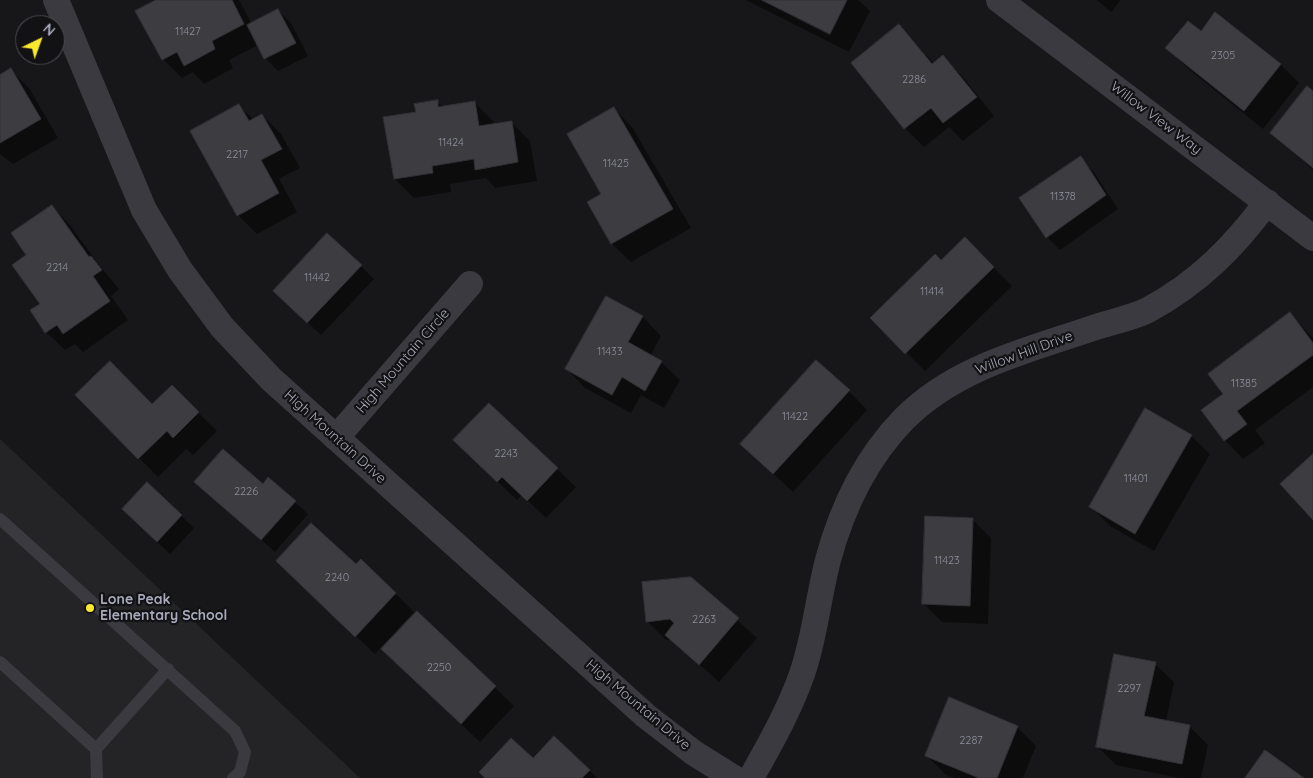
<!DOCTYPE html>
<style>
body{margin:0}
#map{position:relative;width:1313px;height:778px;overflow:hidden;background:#171719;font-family:Quicksand,sans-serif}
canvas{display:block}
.north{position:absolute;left:15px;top:15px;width:50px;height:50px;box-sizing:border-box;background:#121214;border:1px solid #4e4e56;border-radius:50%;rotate:42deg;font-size:14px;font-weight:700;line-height:20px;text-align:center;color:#a8a9ba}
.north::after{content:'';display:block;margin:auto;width:18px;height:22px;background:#fbe92d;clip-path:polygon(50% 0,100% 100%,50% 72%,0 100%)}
</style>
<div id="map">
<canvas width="1313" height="778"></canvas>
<div class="north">N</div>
</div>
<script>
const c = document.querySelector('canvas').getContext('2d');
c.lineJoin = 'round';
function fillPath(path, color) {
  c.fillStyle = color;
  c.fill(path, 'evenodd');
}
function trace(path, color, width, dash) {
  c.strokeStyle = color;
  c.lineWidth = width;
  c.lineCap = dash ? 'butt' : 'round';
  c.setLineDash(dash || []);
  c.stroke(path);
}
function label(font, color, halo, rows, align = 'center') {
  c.font = font + ' Quicksand,sans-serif';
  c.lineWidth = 4.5;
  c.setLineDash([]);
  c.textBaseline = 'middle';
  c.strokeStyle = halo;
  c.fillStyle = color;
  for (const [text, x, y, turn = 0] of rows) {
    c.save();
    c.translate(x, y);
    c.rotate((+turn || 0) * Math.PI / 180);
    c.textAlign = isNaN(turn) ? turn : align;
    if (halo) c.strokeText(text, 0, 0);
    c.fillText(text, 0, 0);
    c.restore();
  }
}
const built = new Path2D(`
 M0,439l360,339h-360z`);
const shadow = new Path2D(`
 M159,0h80l13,24 26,-14 13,13 17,33 -30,15 -13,-13 -7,-13 -29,15 4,8 -29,16 -11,-12 -11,6 -19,-19 -26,-47z
 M746,0h112l12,11 -21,41z
 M1097,0h24l-10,12z
 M899,26l35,38 9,-7 19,19 32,40 -31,25 -14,-14 -25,20 -19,-19 -52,-65z
 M1201,33l79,31 19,19 -36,46 -77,-62 -19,-19z
 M11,70l18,18 29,50 -45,26 -13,-10v-78z
 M1313,93v77l-41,-37z
 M437,101l6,6 31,-5 19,19 1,4 17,-3 19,19 7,40 -42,7 -9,-10 -36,6 1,8 -37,6 -19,-19 -10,-61 32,-5z
 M239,106l15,14 8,-5 19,19 19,34 -21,11 18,33 -40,22 -19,-19z
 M614,108l18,19 59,101 -60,34 -19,-18 -24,-42 15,-8z
 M1080,158l13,13 25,38 -58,41 -13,-13z
 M52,206l18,19 29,40 20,24 -8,7 17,24 -45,32 -8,-8 -10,6 -19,-18 -5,-28 -13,-49z
 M328,235l46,44 -53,56 -33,-31z
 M965,239l47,47 -87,85 -53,-53 69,-56z
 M607,297l36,20 18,19 -11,20 11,6 19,18 -16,28 -23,-13 -10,18 -46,-25 -18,-19z
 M1290,314l23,24v49l-58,43 10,13 -22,16 -18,-19v-46z
 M172,387l45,44 -24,24 -7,-6 -28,28 -81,-82 75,10z
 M849,391l18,19 -74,82 -52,-48z
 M1191,436l19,18 -56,97 -44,-25 -19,-19z
 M474,459l83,10 19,18 -30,31 -24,-23 -5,5z
 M196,482l67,3 32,17 13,12 -33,38z
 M148,484l46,44 -24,26 -34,-32z
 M972,519l19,19 -3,86 -46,-2 -19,-19z
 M691,579l66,59 -38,44 -48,-43 -5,1 -19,-19z
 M296,580l100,14 18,18 -39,42z
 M417,613l97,93 -34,36 -78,-74z
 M1155,664l19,18 -8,39 23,5 19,19 -7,33h-22l-63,-13 -19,-19z
 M1017,727l19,19 -13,32h-69l-9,-4 -19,-19z
 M533,760l56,10 8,8h-110z`);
const building = new Path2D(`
 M156,0h76l12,24 -32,17 3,8 -31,17 -7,-14 -15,8 -27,-49z
 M762,0h85l-17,34z
 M278,9l18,34 -32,16 -17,-34z
 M1215,12l66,52 -37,47 -79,-63 23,-27 13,10z
 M899,24l33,40 11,-9 34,42 -34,26 -12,-15 -27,21 -53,-66z
 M11,68l30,51 -41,24v-68z
 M1307,86l6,5v77l-43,-35z
 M438,100v7l37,-6 4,25 33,-5 6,41 -43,8 -1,-11 -42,7 1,7 -39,6 -11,-62 33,-5 -2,-8z
 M239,104l10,17 13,-7 20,35 -21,11 18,33 -42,23 -47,-85z
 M614,107l59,102 -62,35 -24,-42 14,-8 -34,-60z
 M1081,156l25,39 -60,43 -27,-40z
 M52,205l37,52 2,-1 11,14 -9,6 17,25 -47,33 -6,-9 -12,8 -15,-23 10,-6 -28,-39 14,-10 -15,-22z
 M327,233l35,32 -55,58 -34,-32z
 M965,237l29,30 -89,87 -35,-36 65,-64 6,6z
 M606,296l37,20 -15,26 34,19 -17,30 -23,-14 -10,18 -47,-26z
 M1290,312l23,31v12l-76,56 10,13 -23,17 -23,-31 22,-16 -15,-20z
 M816,360l34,30 -77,84 -33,-30z
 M110,361l42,43 20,-19 27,27 -26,26 -6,-7 -29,28 -63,-64z
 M489,403l69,65 -31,33 -25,-24 -5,5 -44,-42z
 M1145,408l47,27 -57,99 -46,-27z
 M223,449l40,35 5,-7 28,24 -35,39 -67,-58z
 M1313,454v66l-33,-36z
 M147,482l35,33 -25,27 -35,-33z
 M925,516l48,2 -3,88 -48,-2z
 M311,523l45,41 5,-5 35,34 -41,44 -79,-76z
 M691,577l48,41 -40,47 -34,-30 9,-12 -4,-4 -24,3 -4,-40z
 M417,611l79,75 -35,38 -80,-75z
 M1114,654l42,8 -12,54 46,9 -8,39 -86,-17z
 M949,697l69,29 -21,52h-18l-54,-22z
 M554,736l36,34 -8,8h-97l-6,-6 32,-34 22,20z
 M1265,750l39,28h-59z`);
const lane = new Path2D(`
 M0,519l235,212 10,21 -5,20 -7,6
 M0,662l96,87 1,29
 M96,749l72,-80`);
const street = new Path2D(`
 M56,0l88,210 36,60 42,57 49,52 375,337 48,37 40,25
 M999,0l314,238
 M336,438l134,-154
 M751,778c19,-34 38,-67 51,-104 13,-37 16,-76 26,-114 14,-52 38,-102 76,-141 52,-52 122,-68 189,-91 18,-6 39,-10 55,-18 50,-27 86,-63 119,-108`);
const markers = [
 [90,608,5,"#fbe92d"]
];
const numberNames = [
 ["11427",188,32],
 ["2305",1223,56],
 ["2286",914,80],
 ["11424",451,143],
 ["2217",237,155],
 ["11425",616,164],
 ["11378",1063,197],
 ["2214",57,268],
 ["11442",317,278],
 ["11414",932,292],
 ["11433",610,352],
 ["11385",1244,384],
 ["11422",795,417],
 ["2243",506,454],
 ["11401",1136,479],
 ["2226",246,492],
 ["11423",947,561],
 ["2240",337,578],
 ["2263",704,620],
 ["2250",439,668],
 ["2297",1129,689],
 ["2287",971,741]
];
const streetNames = [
 ["Willow View Way",1156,118,37],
 ["Willow Hill Drive",1024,353,-20],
 ["High Mountain Circle",403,361,-49],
 ["High Mountain Drive",335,437,42],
 ["High Mountain Drive",638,705,40]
];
const poiNames = [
 ["Lone Peak",100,600],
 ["Elementary School",100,616]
];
fillPath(built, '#242326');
fillPath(shadow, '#0007');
fillPath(building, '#3c3c41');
trace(building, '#323135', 1);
trace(lane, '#3a3a40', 12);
trace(street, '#3a3a40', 26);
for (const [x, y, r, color] of markers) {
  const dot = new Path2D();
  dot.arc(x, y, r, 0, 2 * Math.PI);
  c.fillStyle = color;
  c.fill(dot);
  trace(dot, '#121214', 2);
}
label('11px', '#8d8e9c', null, numberNames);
label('14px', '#a8a9ba', '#121214', streetNames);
label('bold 14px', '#a8a9ba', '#121214', poiNames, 'left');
</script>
